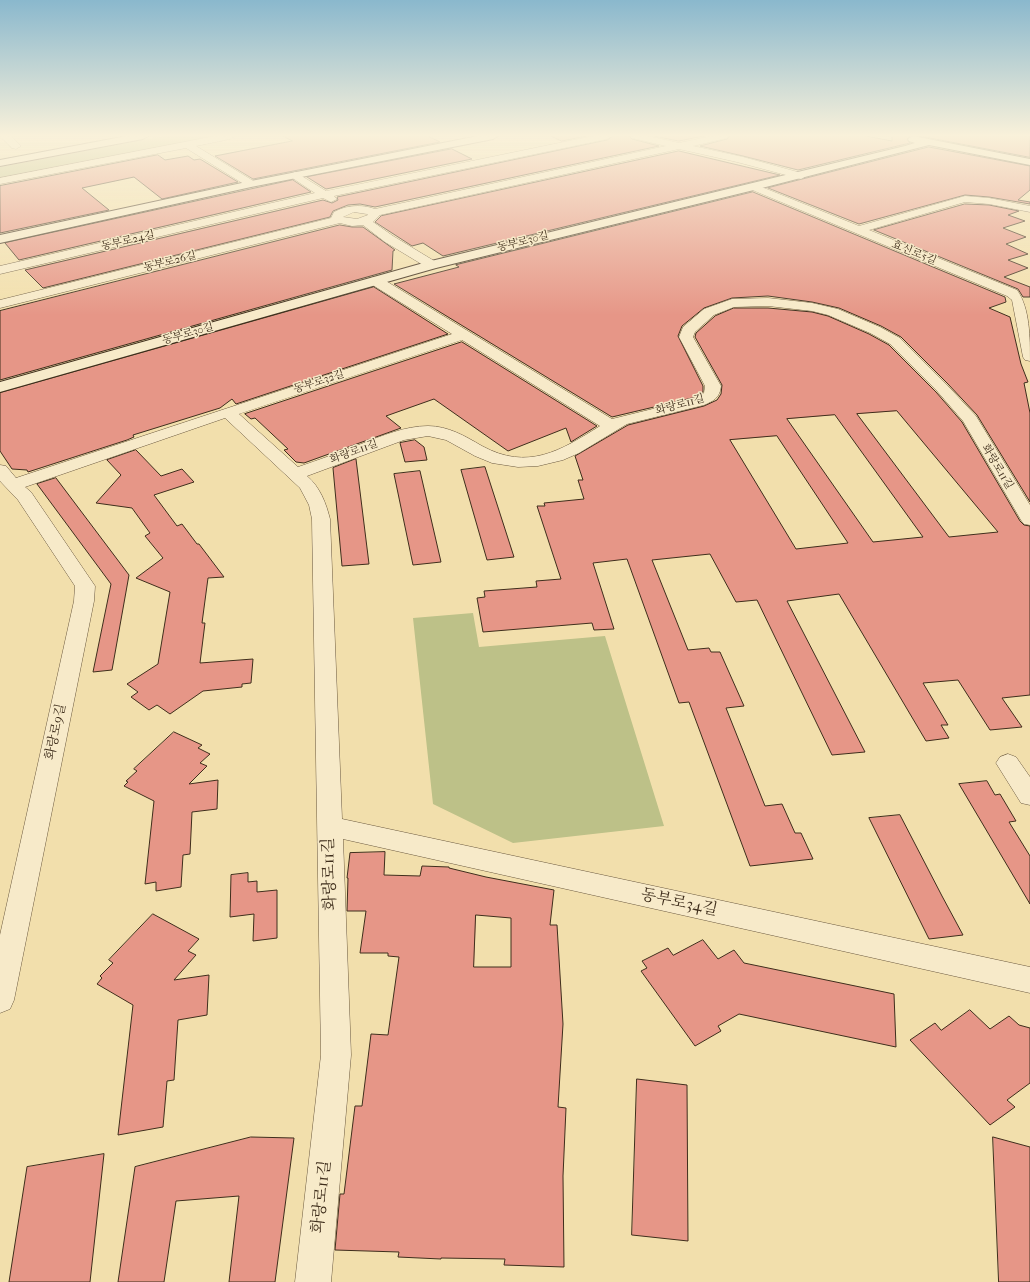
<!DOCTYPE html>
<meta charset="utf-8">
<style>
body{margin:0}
canvas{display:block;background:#f2dfac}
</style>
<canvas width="1030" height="1282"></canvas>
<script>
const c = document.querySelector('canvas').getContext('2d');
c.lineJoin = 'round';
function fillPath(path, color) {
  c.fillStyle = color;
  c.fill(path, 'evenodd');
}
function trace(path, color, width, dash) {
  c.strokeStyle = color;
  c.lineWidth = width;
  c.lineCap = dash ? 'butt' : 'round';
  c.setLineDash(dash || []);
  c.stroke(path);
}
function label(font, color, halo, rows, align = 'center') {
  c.font = font + ' "IM FELL French Canon","Noto Serif KR",serif';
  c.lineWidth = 3;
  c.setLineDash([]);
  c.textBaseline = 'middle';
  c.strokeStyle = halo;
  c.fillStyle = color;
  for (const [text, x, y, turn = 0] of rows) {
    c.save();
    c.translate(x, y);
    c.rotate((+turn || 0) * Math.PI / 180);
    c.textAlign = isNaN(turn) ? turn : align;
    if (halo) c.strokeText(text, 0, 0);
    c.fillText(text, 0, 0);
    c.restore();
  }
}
const green = new Path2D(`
 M163,136h56l-145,27 -74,15v-11z
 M473,613l6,34 126,-11 59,190 -151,17 -80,-39 -20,-186z`);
const building = new Path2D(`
 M283,136h145l12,6 -187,37 -38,-23 77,-15z
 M551,136h35l-24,5z
 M613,136h16l3,3 27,7 -284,61 -15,-3 -12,1 -15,6 -3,6 -287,71 -18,-18 298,-70 9,3 6,-3 -1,-3 270,-57z
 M654,136h50l-25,5z
 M730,136h136l26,5v-5h18l-3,3 3,4 -112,27 -55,-14 -43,-10 27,-7z
 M920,136h110v21z
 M929,147l101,19v24l-12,10 12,2v2l-41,-7 -24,-2 -106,29 -91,-36z
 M452,149l20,10 -146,30 -19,-12z
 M679,151l101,24 -337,81 -20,-13 -11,3 -37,-24 6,-6z
 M158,155l7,5 23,-4 6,4 6,-1 38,23 -76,17 -28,-22 -52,11 27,22 -109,23v-47z
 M293,180l18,12 -292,68 -14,-17z
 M753,192l252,105 1,5 -17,6 21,9 11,47 7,18 -4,1 6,30v89l-53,-87 -29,-31 -47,-47 -20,-11 -42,-18 -27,-6 -44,-6 -36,2 -28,10 -22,18 -4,10 25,50v6l-11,6 -80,19 -218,-133 65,-17 -3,-2z
 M965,204l24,1 30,6 -11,4 17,6 -22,7 23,9 -20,7 22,10 -20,6 20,8 -24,9 26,10v10h-7l-5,-8 -144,-59z
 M340,225l12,2h11l32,23 -2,1 -1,19 -392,110v-69z
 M374,287l74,47 -212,70 -4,-5 -12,9 -87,27 1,2 -7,3 -99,32 -1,-2 -15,-1 -12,-18v-58z
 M734,308h34l44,4 16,4 41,18 20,11 47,47 26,30 58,99 4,4 6,1v169l-28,3 20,29 -32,3 -32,-50 -35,3 25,42h-7l8,13 -23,3 -87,-147 -52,7 78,151 -33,3 -75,-155 -21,2 -26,-48 -58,6 36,90 21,-2 2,4h9l24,54 -18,2 39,98 17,-2 13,29h6l12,26 -63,7 -61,-164 -10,1 -52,-144 -34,4 21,66 -20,1 -2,-7 -109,9 -6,-34 8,-1 -1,-6 53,-4 -1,-6 25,-2 -24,-73h8l-1,-3 40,-4 -6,-19h5l-8,-24 53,-31 76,-19 13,-6 4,-6 1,-9 -27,-48 1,-4 19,-17zM897,411l101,121 -49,5 -92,-123zM835,415l88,122 -50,5 -86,-123zM777,436l71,107 -52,6 -66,-109z
 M462,342l135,84 -26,16 -5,-14 -58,23 -74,-52 -48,17 15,12 -97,35 -8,-1 -12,-12 4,-1 -33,-31 -4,1 -6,-5z
 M415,440l9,7 3,13 -22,2 -5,-19z
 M136,450l25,26 21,-7 12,13 -40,13 23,31 5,-2 15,20h2l25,33 -16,1 -6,45h3l-5,40 53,-4 -2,24 -9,1v3l-39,4 -33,23 -13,-9 -8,5 -18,-13 7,-5 -11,-8 31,-20 12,-72 -34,-14 27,-20 -18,-22 5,-3 -18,-25 -36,-5 25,-28 -14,-15z
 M356,459l13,105 -27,2 -9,-98z
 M485,467l29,90 -27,3 -26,-90z
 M420,471l21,91 -28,3 -19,-91z
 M56,478l73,97 -17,95 -19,2 18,-88 -74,-100z
 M174,732l28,13 -4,3 12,6 -10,9 7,3 -18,18 29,-4 -1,29 -25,3 -2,42 -7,1 -2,32 -25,4v-9l-11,2 9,-83 -30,-15 4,-4 -2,-1 11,-10 -3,-2z
 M987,781l8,14 5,-1 16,27 -7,1 21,34v48l-71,-120z
 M900,815l42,81 21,39 -34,4 -60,-121z
 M385,852l-1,23 36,1 2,-10 27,1v1l37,9 68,13 -4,35h7l6,99 -5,83 8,1 -3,68 1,91 -60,-2 1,-6 -64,-1v1l-43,-2 1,-5 -64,-2 5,-56h4l11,-88h7l9,-72 17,1 11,-78 -11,-1v-3h-28l6,-42h-19l1,-33h-1l3,-25zM476,915l35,3v49h-37z
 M248,873v9l9,-1v11l20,-2v48l-24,3 1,-27 -24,3 1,-42z
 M153,914l46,25 -11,12 8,4 -22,25 35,-5 -2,40 -29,5 -4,60 -7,1 -4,46 -45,8 15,-130 -36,-21 5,-6 -2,-2 13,-13 -4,-3z
 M703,940l15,19 16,-9 10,13 150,31 2,53 -157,-33 -21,12 3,5 -26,15 -54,-75 6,-3 -5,-7 26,-13 5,7z
 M970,1010l20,19 19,-13 10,9 11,3v55l-23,17 8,7 -25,18 -80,-85 25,-17 6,7z
 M637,1079l50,6 1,156 -56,-6z
 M251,1137l43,1 -19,144h-46l10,-86 -63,5 -12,81h-46l17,-115z
 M993,1137l37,10v135h-31z
 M104,1154l-14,128h-81l18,-115z`);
const minor = new Path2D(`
 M0,136h11l10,10 -5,3 -4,-1z
 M215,136h20l-5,3 -34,7 59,36 1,2 -1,2h-8l-61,-38 -186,36v-6z
 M593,136h19l-5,3 -273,57 3,3 -6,3 -8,-4 -323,76v-8l315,-73 -24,-16 -1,-2 5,-3 31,19z
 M630,136h18l31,7 32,-7h18l-2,2 -34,8 50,11 62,17 1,2 -5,3 -64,-17 -58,-13 -299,66 -7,7 20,14 43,26 2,3 -2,3h-8l-43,-26 -22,-17 -11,1 -12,-3 -340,85v-8l331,-82 3,-6c12,-7 28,-8 41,-3l291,-63 -34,-8zM354,212l13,2 1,1 -11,4 -14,-2z
 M754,184l105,42 106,-30 24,2 41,8v6l-41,-8 -24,-2 -96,28 148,60c13,18 13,48 13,71l-5,-1 -2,-3 -11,-57 -5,-4 -257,-107 -1,-2 1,-2z
 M376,277l5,1 231,141 81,-20 11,-6 1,-7 -26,-49 4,-10 21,-18 28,-10 36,-1 44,5 26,6 42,18 20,11 47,47 29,31 54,89v20l-6,-1 -3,-4 -58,-99 -26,-30 -47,-47 -20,-11 -42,-18 -16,-4 -44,-5 -34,1 -20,8 -19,17 -2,5 28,49c-1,12 -8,15 -17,19l-77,19 -48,29 -16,7 -25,6 -20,1 -26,-4 -17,-7 -29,-16 -18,-4 -24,4 -97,36c13,11 19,27 23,43l12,300 688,148v26l-687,-154 8,216 -20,227h-36l26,-227 -9,-536 -3,-14 -9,-17 -75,-70 -200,69 6,5 64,94 -1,15 -80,399 -4,9 -10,4v-78l74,-334 1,-15 -57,-86 -18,-19v-16l6,1 10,12 436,-144 -81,-50 -1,-3 1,-3zM462,340l138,86c-40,25 -72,45 -118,20 -17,-10 -34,-20 -54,-20 -23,0 -46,10 -67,18 -21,8 -42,16 -63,23l-59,-53z
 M1008,754l8,3 14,20v28l-9,-2 -25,-40 4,-6z`);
const secondary = new Path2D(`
 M127,136h21l-5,3 -143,27v-6z
 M478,136h20l-5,3 -242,48 -251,56v-8l251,-54z
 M913,136l117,23v6l-101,-20 -171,44 -322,79 -436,124v-10l427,-120 478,-116 10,-3 -6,-2 -1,-2z`);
const farStreetnames = [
 ["동부로24길",128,241,-13],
 ["동부로30길",523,242,-14],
 ["효신로5길",914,253,22],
 ["동부로26길",170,262,-14],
 ["동부로30길",188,334,-16],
 ["동부로32길",319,382,-18],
 ["화랑로11길",680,405,-15],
 ["화랑로11길",354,452,-20],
 ["화랑로11길",997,467,59]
];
const streetNames = [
 ["화랑로9길",56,732,-78]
];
const nearStreetnames = [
 ["화랑로11길",330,874,-92],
 ["동부로34길",679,903,12],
 ["화랑로11길",322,1197,-84]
];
fillPath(green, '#bdc188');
fillPath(building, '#e69687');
trace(building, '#3f2e1c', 1);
trace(minor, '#6c5a40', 1);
trace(secondary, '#3f2e1c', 2);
fillPath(minor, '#f7eac9');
fillPath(secondary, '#f7eac9');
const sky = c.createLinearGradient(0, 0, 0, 315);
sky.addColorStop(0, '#8ab8cd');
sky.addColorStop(0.43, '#f9f1da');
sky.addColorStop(1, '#f9f1da00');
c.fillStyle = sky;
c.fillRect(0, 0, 1030, 315);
label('11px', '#3f2e1c', '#f7eac9', farStreetnames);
label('13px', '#3f2e1c', '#f7eac9', streetNames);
label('16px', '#3f2e1c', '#f7eac9', nearStreetnames);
</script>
